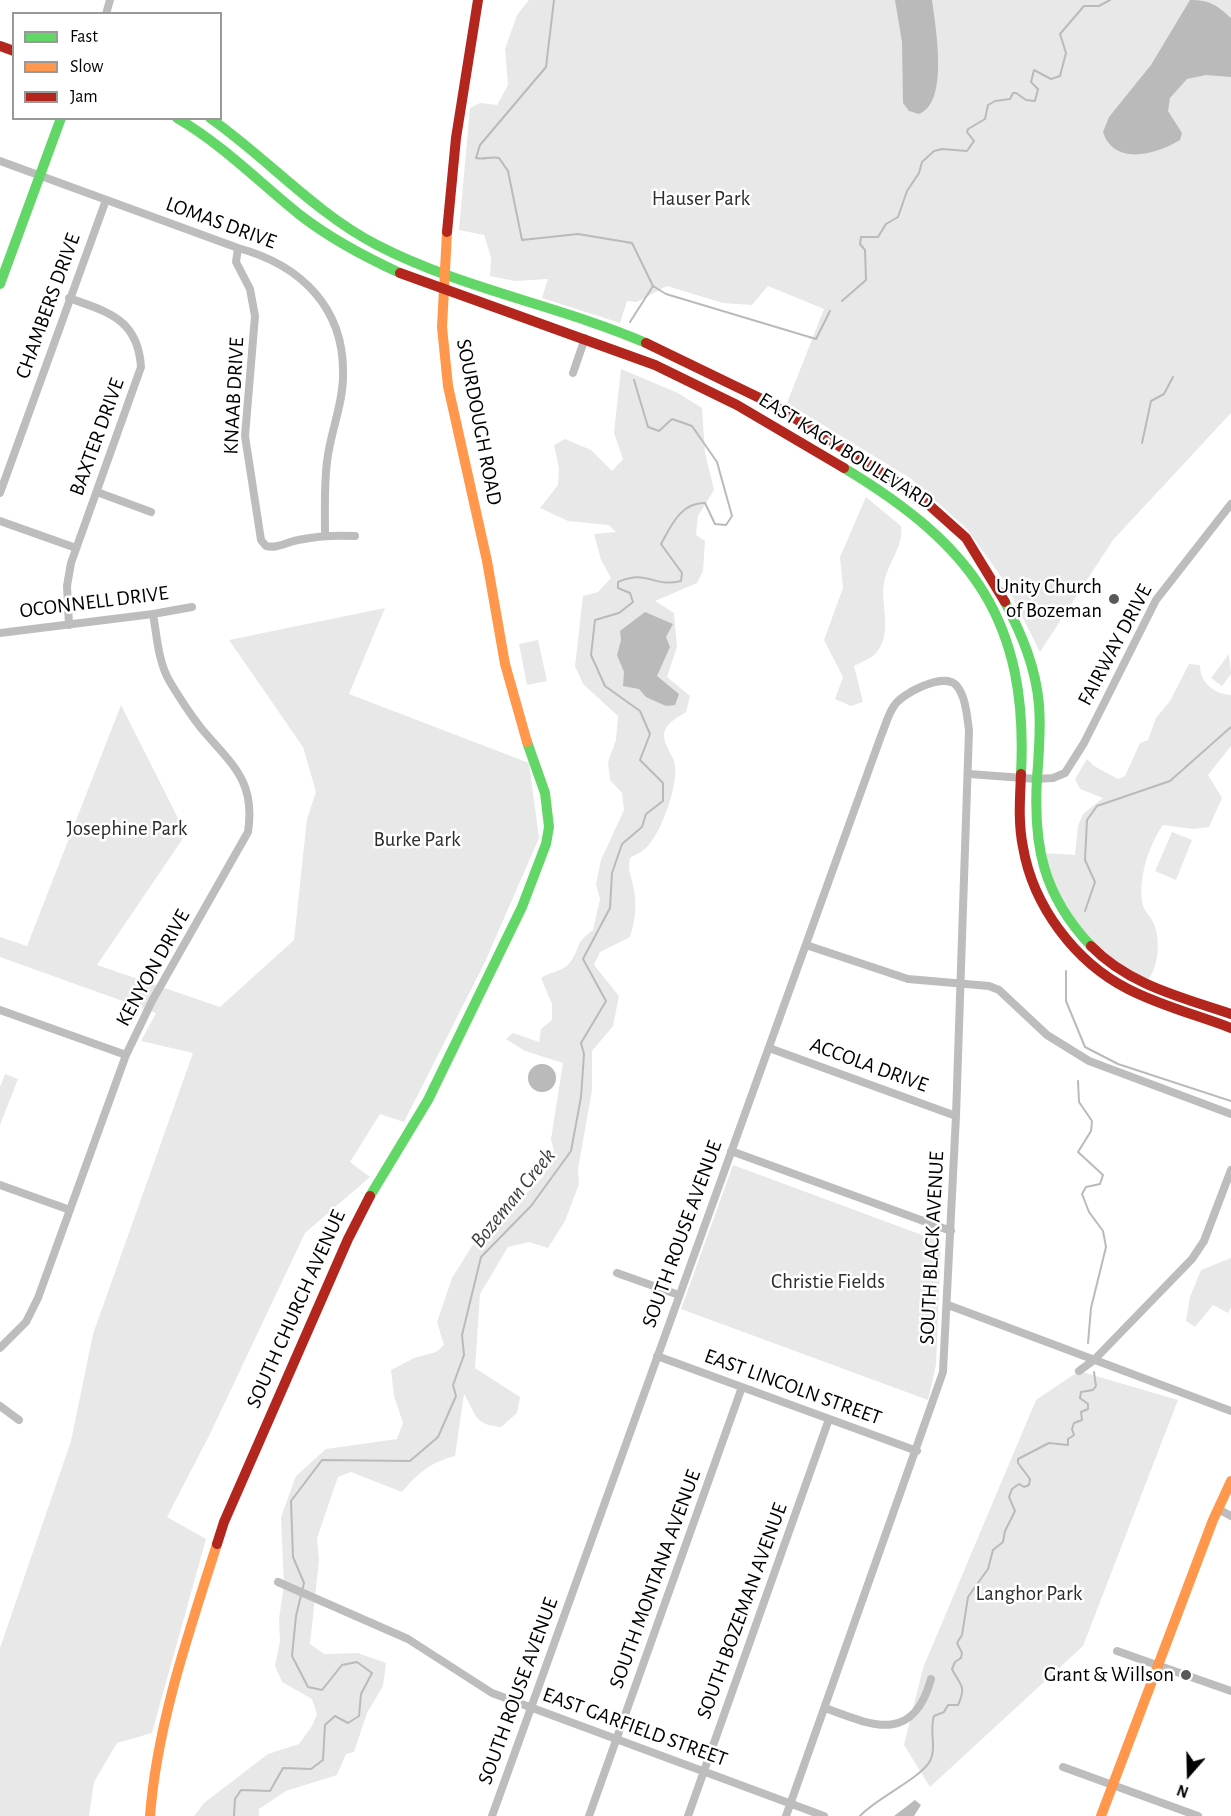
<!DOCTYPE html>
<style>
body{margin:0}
#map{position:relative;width:1231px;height:1816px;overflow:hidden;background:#fff;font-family:"Alegreya Sans",sans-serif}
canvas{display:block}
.legend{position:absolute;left:12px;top:12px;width:210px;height:108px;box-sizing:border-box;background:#fff;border:2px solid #999;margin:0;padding:8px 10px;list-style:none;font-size:18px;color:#000}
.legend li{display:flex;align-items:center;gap:12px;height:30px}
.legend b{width:30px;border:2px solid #999}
.north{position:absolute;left:1159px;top:1744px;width:60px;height:60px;-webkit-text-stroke:4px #fff;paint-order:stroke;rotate:200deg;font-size:16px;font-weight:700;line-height:24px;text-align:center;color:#000}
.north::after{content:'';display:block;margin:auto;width:21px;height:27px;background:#000;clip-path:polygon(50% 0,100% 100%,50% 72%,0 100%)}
</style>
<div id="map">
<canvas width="1231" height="1816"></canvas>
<ul class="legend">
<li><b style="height:8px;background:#63d668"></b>Fast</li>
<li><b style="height:8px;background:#ff974d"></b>Slow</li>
<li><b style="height:8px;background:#b3261e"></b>Jam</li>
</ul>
<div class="north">N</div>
</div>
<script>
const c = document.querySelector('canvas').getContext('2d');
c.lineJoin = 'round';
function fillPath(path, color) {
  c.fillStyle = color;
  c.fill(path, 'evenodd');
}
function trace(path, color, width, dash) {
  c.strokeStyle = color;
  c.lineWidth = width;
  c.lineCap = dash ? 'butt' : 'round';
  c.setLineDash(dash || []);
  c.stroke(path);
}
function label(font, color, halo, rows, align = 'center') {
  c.font = font + ' "Alegreya Sans",sans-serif';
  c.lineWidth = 5;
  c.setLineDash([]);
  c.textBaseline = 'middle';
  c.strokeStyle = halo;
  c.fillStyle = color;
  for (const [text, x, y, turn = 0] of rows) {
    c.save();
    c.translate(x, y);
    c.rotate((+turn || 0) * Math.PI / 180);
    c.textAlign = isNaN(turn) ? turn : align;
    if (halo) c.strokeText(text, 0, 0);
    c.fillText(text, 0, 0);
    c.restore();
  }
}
const green = new Path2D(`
 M529,0h702v413l-118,127 -73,112 -35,-70 -38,-53 -57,-51 -123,-75 37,-94 -56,-23 -16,19 -29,-2 -56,-17 -30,16 -10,-1 -7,22 -78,-25 6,-19 -33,2 -25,-5 1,-19 -7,-22 -25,-5 11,-122 10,-5 17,2 11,-20 -3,-36 12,-34z
 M621,369l57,24 24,15 3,45 9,37 -16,26 -2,19 9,6 -2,30 -6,12 -42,18 19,12 3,34 -10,30 23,19 -4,16c-9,6 -21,11 -22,23 0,12 10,20 11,31 3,20 -14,68 -29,82 -4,4 -11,7 -16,10 -3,14 2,18 4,32 3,16 1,32 -4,47l-30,15 -6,13 25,31 -6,30 -21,25v39l-14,79 1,15 -14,37 -17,27 -19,-6 -21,5 -28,47 -5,74 45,29 -3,16 -16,14c-27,-2 -25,-13 -37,-33l-9,62c-24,6 -37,17 -53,36l-51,-20 -13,5 -21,61 2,22 -9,84 14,10 34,-1 28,10 -3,23 -16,27 -13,39 -8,2 -9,21 -51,16 -27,18v7h-65l10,-13 64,-49 31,-10 13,-18 5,-12 -5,-15 -30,-17 -7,-16 5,-25 -1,-22 5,-34 -3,-68 15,-41 30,-27 71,-10 6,-16 -9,-27 -3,-26 23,-12 22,-6 8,-7 -7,-23 15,-44 20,-32 71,-69 11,-26 -3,-12 12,-76 -38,-12 -19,-12 7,-6 26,9 2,-13 11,-9v-16l-11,-26c10,-7 23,-6 30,-17 11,-16 2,-16 22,-31l7,-31 -4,-15 5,-24 23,-50 -2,-17 -12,-13 -2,-18 8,-22 2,-24 -35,-32 -8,-18 8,-70 15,-4 13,-14 -10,-18 -7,-26 22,-2 -7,-7 -41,-4 -28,-13 18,-23 1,-17 -5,-23 11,-6 26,11 21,21 11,-12 -9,-26z
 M866,497l35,29c3,20 -13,36 -17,57 -4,23 10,51 -9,71 -5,5 -15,9 -21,12l9,36 -12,4 -16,-7 8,-22 -19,-37 19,-52 -3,-31z
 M385,608l-36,86 180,69 10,75 -54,124 -81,160 -24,-8 -30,48 20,15 -65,56 -95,201 -43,83 39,22 -54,194 -35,10 -23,39 -5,34h-89v-168l71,-207 22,-107 100,-281 -52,-12 15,-28 -156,-56v-20l27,9 94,-241 65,129 -89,131 123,42 74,-67 13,-121 9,-27 -13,-45 -74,-107z
 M538,640l9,41 -20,4 -8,-41z
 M1229,654l2,20 -9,12 -11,-8z
 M1189,664l11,1c0,17 13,29 31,30v51l-23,29 14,23 -13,29 -16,2 -30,-4c-14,19 -26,56 -20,81 2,5 7,10 10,16 8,15 6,45 -5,58l-35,-19 -39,-39 -21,-38 -10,-31 32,2 3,-29 5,-12 20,-16 -23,-9 -5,-10 12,-20 7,7 24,13 7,-3 15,-33 8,-3 8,-22 14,-17z
 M1172,832l20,8 -16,40 -21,-9z
 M5,1074l13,5 -18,46v-38z
 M733,1165l208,77 -5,123 -8,35 -247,-91z
 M1231,1258v49l-3,6 -15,-8 -18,22 -9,-6 4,-24 11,-27z
 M1079,1371l99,29 -95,246 -153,141 -26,-42 19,-77 113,-268z`);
const water = new Path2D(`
 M895,0h37c3,25 18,102 -13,114l-10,-3 -6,-8 -1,-61z
 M1190,0c19,0 27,5 41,18v59l-25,-2 -19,4 -17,19 -2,13 14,22 -2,7c-24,15 -66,26 -77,-8l6,-15 42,-52z
 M645,612l28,12 -7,13 4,10 -13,29 22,18 -4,11 -9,1 -20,-9 -7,-8 -16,-3 1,-14 -7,-17 4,-15 -1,-9z
 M528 1078a14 14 0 1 1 28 0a14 14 0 1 1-28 0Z
 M915,1800l6,5 -7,11h-20z`);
const stream = new Path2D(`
 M554,0l-8,67 -66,78 -4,13c9,2 14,-2 23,0l9,13 14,69 56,-6 54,9 21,43 13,8 150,45 14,-28
 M842,301l24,-21 -1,-30 -5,-6 1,-7h17l8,-13 12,-7 9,-26 12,-18 3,-11 12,-11 8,-2 25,2 7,-10 -7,-9 1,-3 17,-10 3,-14 7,-4 15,-2 3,-6h3l10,7 9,1 3,-12 -7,-7 3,-12 17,9 9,-3 6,-23 -6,-19 24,-28h15l11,-6
 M630,322l23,-36
 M1142,443l9,-42 13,-7 9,-17
 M1085,911l10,-29 -10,-22 2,-40 10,-14 73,-25 61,-54
 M1066,971v30l19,46 33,17 113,37
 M1078,1081l1,21 13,19 -1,10 -13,21 25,23 -3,9 -14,3 -4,7 7,18 14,19 3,16 -15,61 -3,35
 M234,1816l1,-17 6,-9 29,1 13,-23 28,1 12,-9 2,-35 10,-9 13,7 11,-7 2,-22 11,-21 -15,-11 -15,3 -20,25 -14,-3 -16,-31 4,-40 8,-33 -11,-26 -2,-56 31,-41 88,1 28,-24 18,-41 -3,-11 11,-30 -2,-20 19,-78 50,-51 40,-55 10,-54 3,-43 -3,-11 25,-42 -23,-42 27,-51 2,-35 10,-29 20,-17 4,-13 17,-13v-18l-23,-23 10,-26 -10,-23 -35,-25 -14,-31 4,-35 24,-7 14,-11 -3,-9 -12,-5v-6c30,-13 35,6 63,-1l1,-8 -21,-29c10,-18 20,-42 44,-41l10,21 11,1 6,-9 -15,-54 -25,-36 -20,-7 -13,12 -11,-4 -14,-47
 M860,1816c16,-18 60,-37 70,-55 7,-13 -1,-30 4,-45l10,-4 4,-7h10c9,-20 2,-19 -6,-36l3,-7 6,-4 1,-5 -5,-10 5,-8 6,-38 20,-28 5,-19 10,-8 2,-11 10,-20 -6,-14 3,-8 7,-5 5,3 5,-2 1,-6 -12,-16v-4l31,-16 19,2v-6l6,-4 -2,-6 2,-6 8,-3 -1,-8 7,-3v-5l-8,-6 1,-6 12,-2 3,-4 -2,-14`);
const street = new Path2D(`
 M106,14l4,-14
 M0,161l238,87c63,17 107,60 105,128 0,29 -13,57 -16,86 -3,24 -2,49 -2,74
 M238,248l-2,14 14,27 5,27 -10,120 16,104 5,6c10,3 21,-4 32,-6 19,-4 38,-5 57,-4
 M69,298c39,14 69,21 72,69l-70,196 -4,23 2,39
 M573,373l12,-35
 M97,492l54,20
 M0,493l106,-293
 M0,521l76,27
 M0,633l153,-19 39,-7
 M969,774l68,5 16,-1 12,-5 19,-30 72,-143 75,-96
 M806,945l102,34 81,7 10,4 48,45 42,26 142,53
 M0,1010l126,45
 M769,1048l187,68
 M731,1151l220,80
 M0,1185l70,25
 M617,1273l62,22
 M948,1305l283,106
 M0,1348l26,-26 12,-24 88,-243 26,-54 96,-169c8,-52 -17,-68 -47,-104 -11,-14 -22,-31 -31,-46 -12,-20 -13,-46 -17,-68
 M657,1356l260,95
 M1079,1371l15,-11 98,-101 12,-18 27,-71
 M0,1406l19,14
 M1218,1509l13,7
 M278,1582l130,57 84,54 332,123
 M1117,1651l114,40
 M825,1708c48,18 88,36 106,-29
 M1063,1767l135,49
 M492,1816l389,-1080c4,-9 7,-22 13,-30 8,-13 50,-34 62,-21 10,11 11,32 13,45l-13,386 -13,256 -157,444
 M589,1816l153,-429
 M688,1816l141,-397`);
const fast = new Path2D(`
 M177,118c46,27 82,64 123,97 31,24 65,42 100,58
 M210,118c57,40 105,95 167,127 85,44 181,60 269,98
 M0,284l61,-166
 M844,468c128,77 185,152 177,306
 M1005,602c17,33 31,66 34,103 2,25 0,49 -2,73 -4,68 6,117 54,168
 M370,1196l58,-96 94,-193 24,-63 3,-17 -4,-34 -18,-51`);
const slow = new Path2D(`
 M447,232l-5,95 6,59 39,175 18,103 22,78
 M150,1816c7,-92 39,-184 67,-272
 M1101,1816l112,-296 18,-39`);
const jam = new Path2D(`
 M0,46l14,5
 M447,232l9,-94 22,-138
 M400,273l255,92 82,40 107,63
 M646,343l126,61 147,92 47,42 39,64
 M1021,774c-1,24 -3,49 2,73 10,59 52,115 105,142 33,17 69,26 103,39
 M1091,946c38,39 90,51 140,68
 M217,1544l7,-22 124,-283 22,-43`);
const markers = [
 [1114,599,6,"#595959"],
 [1186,1675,6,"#595959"]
];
const parkNames = [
 ["Hauser Park",701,199],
 ["Josephine Park",127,829],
 ["Burke Park",417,840],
 ["Christie Fields",828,1282],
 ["Langhor Park",1029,1594]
];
const streetNames = [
 ["LOMAS DRIVE",221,223,20],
 ["CHAMBERS DRIVE",48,306,-70],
 ["KNAAB DRIVE",234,396,-87],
 ["SOURDOUGH ROAD",479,422,79],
 ["BAXTER DRIVE",97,437,-70],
 ["EAST KAGY BOULEVARD",846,451,32],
 ["OCONNELL DRIVE",94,602,-7],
 ["FAIRWAY DRIVE",1115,645,-62],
 ["KENYON DRIVE",153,968,-61],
 ["ACCOLA DRIVE",869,1065,20],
 ["SOUTH ROUSE AVENUE",682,1234,-70],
 ["SOUTH BLACK AVENUE",932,1248,-87],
 ["SOUTH CHURCH AVENUE",296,1309,-66],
 ["EAST LINCOLN STREET",793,1387,20],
 ["SOUTH MONTANA AVENUE",655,1579,-70],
 ["SOUTH BOZEMAN AVENUE",742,1611,-70],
 ["SOUTH ROUSE AVENUE",518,1691,-70],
 ["EAST GARFIELD STREET",635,1727,20]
];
const poiNames = [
 ["Unity Church",1102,587],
 ["of Bozeman",1102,611],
 ["Grant & Willson",1174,1675]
];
const waterNames = [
 ["Bozeman Creek",513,1198,-51]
];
fillPath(green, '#e8e8e8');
fillPath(water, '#bababa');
trace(stream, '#bababa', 2);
trace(street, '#bdbdbd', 8);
trace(fast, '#63d668', 10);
trace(slow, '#ff974d', 10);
trace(jam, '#b3261e', 10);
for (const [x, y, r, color] of markers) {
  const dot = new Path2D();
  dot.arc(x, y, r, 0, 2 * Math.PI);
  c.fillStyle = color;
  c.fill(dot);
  trace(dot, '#fff', 2);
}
label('21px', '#2d2d2d', '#fff', parkNames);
label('21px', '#000', '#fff', streetNames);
label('21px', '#000', '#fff', poiNames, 'right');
label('italic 22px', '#3e3e3e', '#fff', waterNames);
</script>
